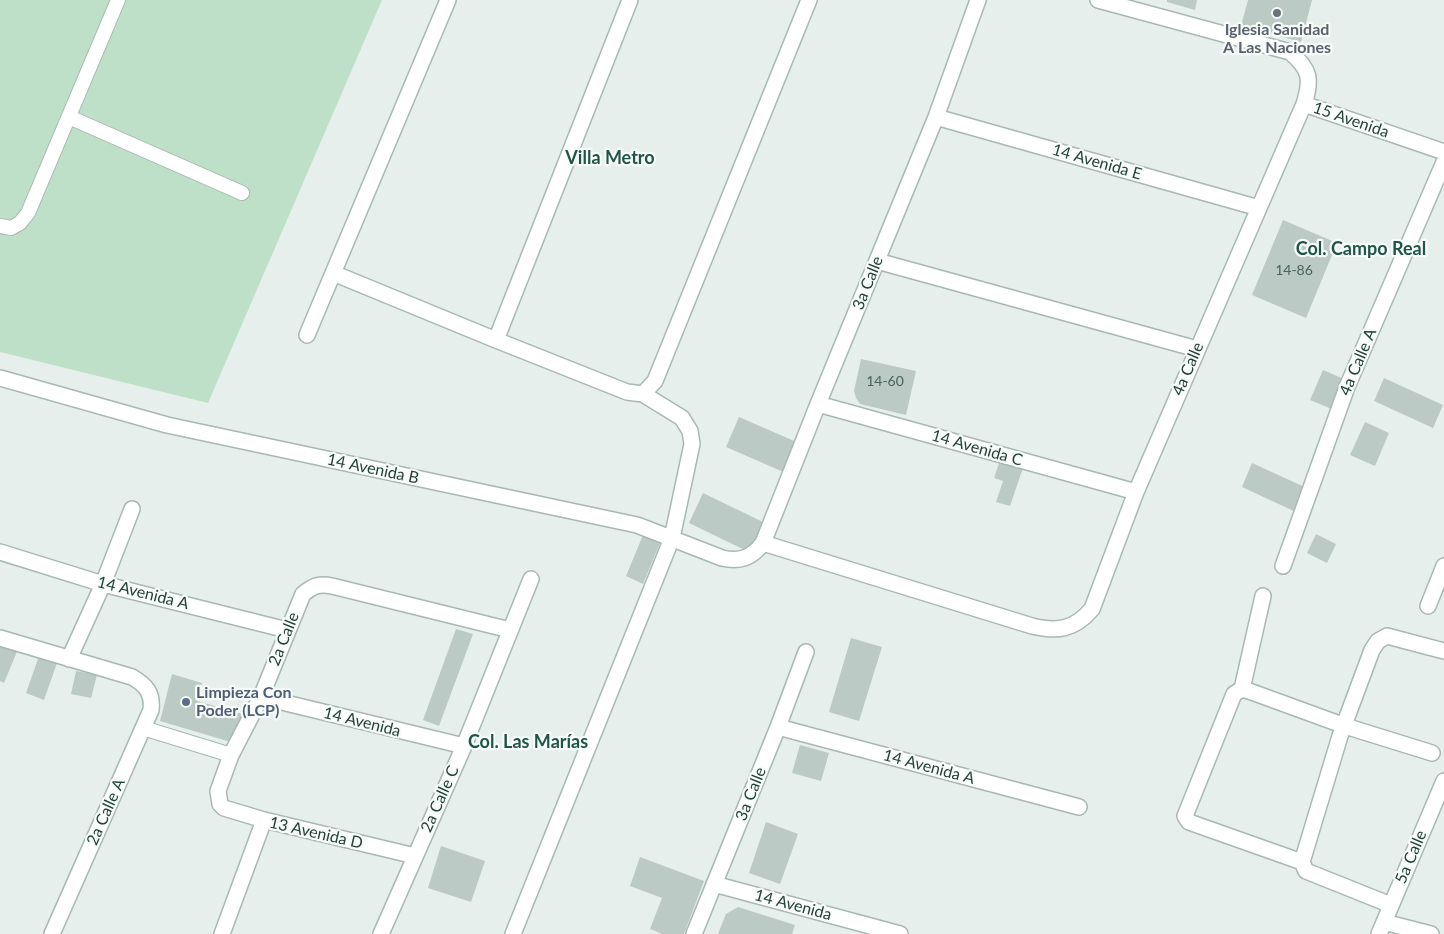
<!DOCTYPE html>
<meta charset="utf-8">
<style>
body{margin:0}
canvas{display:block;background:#e6efeb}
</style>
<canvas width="1444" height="934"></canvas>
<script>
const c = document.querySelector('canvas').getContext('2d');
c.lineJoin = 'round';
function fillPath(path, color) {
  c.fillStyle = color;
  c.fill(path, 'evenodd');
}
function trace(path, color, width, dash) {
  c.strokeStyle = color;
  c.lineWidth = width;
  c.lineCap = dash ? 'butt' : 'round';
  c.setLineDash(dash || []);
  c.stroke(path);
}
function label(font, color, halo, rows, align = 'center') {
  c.font = font + ' Lato,sans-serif';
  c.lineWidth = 4.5;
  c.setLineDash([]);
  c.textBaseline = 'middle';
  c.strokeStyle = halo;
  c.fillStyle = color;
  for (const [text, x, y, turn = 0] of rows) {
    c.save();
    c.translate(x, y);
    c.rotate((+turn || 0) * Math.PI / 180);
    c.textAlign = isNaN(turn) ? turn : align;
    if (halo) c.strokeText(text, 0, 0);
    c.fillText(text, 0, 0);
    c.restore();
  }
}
const green = new Path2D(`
 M0,0h382l-174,403 -208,-51z`);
const building = new Path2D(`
 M1167,0h30l-2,10 -28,-8z
 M1248,0h64l-11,42 -60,-16z
 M1283,220l54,23 -31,75 -54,-23z
 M861,359l55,12 -10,44 -46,-11 -4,-6 -2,-7z
 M1323,370l28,12 -12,30 -29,-12z
 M1384,378l59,27 -10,23 -59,-27z
 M739,417l62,27 -13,30 -62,-27z
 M1365,422l24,11 -14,33 -25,-11z
 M1001,457l23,8 -14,41 -14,-4 7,-21 -9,-3z
 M1252,463l57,26 -11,24 -56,-26z
 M703,493l62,30 -14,30 -62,-30z
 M1316,534l20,10 -9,19 -20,-10z
 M643,535l17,8 -17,41 -17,-8z
 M456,629l17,5 -34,92 -16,-6z
 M851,638l31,9 -23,74 -30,-9z
 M0,641l18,8 -14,34 -4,-2z
 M39,656l18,7 -13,37 -18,-7z
 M76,671l21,4 -6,23 -20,-4z
 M172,674l30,9 -5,18 45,13 -8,29 -74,-22z
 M800,745l29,8 -8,28 -29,-8z
 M766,822l32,12 -18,50 -31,-11z
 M441,846l44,15 -14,41 -43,-14z
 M640,857l64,24 -20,53h-22l-12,-5 12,-31 -32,-12z
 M738,907l57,18 -3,9h-74l8,-20z`);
const lane = new Path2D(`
 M69,117l173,76
 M0,226l11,2 9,-5 8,-10 90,-213
 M143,728l88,27`);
const street = new Path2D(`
 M1304,104l140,48
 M936,117l323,91
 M877,261l320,88
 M333,273l163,67 134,-340
 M307,335l141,-335
 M496,340l131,52 16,2 12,-13 154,-381
 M0,378l167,47 470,100 85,33c18,4 30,0 41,-15l55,-139 118,-287 42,-117
 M818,404l318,88
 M763,543l269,83c25,6 42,4 60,-17l44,-117 168,-388c8,-25 6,-35 -14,-52l-192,-52
 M0,552l103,32 184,46
 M1283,566l64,-179 97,-225
 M1428,606l16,-40
 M0,638l132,39c14,8 21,16 19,33l-99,224
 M69,659l34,-75 29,-75
 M1242,689l21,-93
 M261,697l203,49
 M778,727l301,80
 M415,856l-151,-36 -40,-12 -4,-4 -2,-13 13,-36 30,-58 42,-103c10,-8 16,-11 29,-8l178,44
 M1302,862l-113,-40 -4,-6 49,-122 8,-5 7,2 96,35 87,27
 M714,884l186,50
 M1391,905l-85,-34 -4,-9 38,-126 32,-86 6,-9 9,-5 57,15
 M1384,922l47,12
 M222,934l42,-114
 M381,934l83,-188 67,-167
 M513,934l159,-396 20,-94 -2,-13 -8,-13 -39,-24
 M694,934l84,-207 28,-75
 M1379,934l65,-153`);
const markers = [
 [1277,13,5,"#6b7280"],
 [186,702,5,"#5c6f8a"]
];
const numberNames = [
 ["14-86",1294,270],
 ["14-60",885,381]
];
const worshipNames = [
 ["Iglesia Sanidad",1277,30],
 ["A Las Naciones",1277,48]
];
const streetNames = [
 ["15 Avenida",1351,120,19],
 ["14 Avenida E",1097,162,16],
 ["3a Calle",868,283,-68],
 ["4a Calle A",1358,362,-67],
 ["4a Calle",1188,369,-67],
 ["14 Avenida C",977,448,16],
 ["14 Avenida B",373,469,12],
 ["14 Avenida A",143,593,14],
 ["2a Calle",284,639,-68],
 ["14 Avenida",362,722,14],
 ["14 Avenida A",929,767,15],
 ["3a Calle",751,794,-68],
 ["2a Calle C",440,799,-66],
 ["2a Calle A",106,812,-66],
 ["13 Avenida D",316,833,13],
 ["5a Calle",1411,857,-67],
 ["14 Avenida",793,905,15]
];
const serviceNames = [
 ["Limpieza Con",196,693],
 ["Poder (LCP)",196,711]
];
const neighbourhoodNames = [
 ["Villa Metro",610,158],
 ["Col. Campo Real",1361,249],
 ["Col. Las Marías",528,742]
];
fillPath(green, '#bfe0c8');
fillPath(building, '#bbcac4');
trace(lane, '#a8b8b2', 16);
trace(street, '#a8b8b2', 18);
trace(lane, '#fff', 14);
trace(street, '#fff', 15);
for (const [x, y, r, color] of markers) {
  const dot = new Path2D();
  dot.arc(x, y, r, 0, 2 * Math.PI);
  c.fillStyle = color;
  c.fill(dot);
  trace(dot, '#f7fbf9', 2);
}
label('14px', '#4a645c', null, numberNames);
label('bold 16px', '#5b616d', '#f7fbf9', worshipNames);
label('16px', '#24423a', '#f7fbf9', streetNames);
label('bold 16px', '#4e5e75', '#f7fbf9', serviceNames, 'left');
label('bold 18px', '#1f5548', '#f7fbf9', neighbourhoodNames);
</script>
